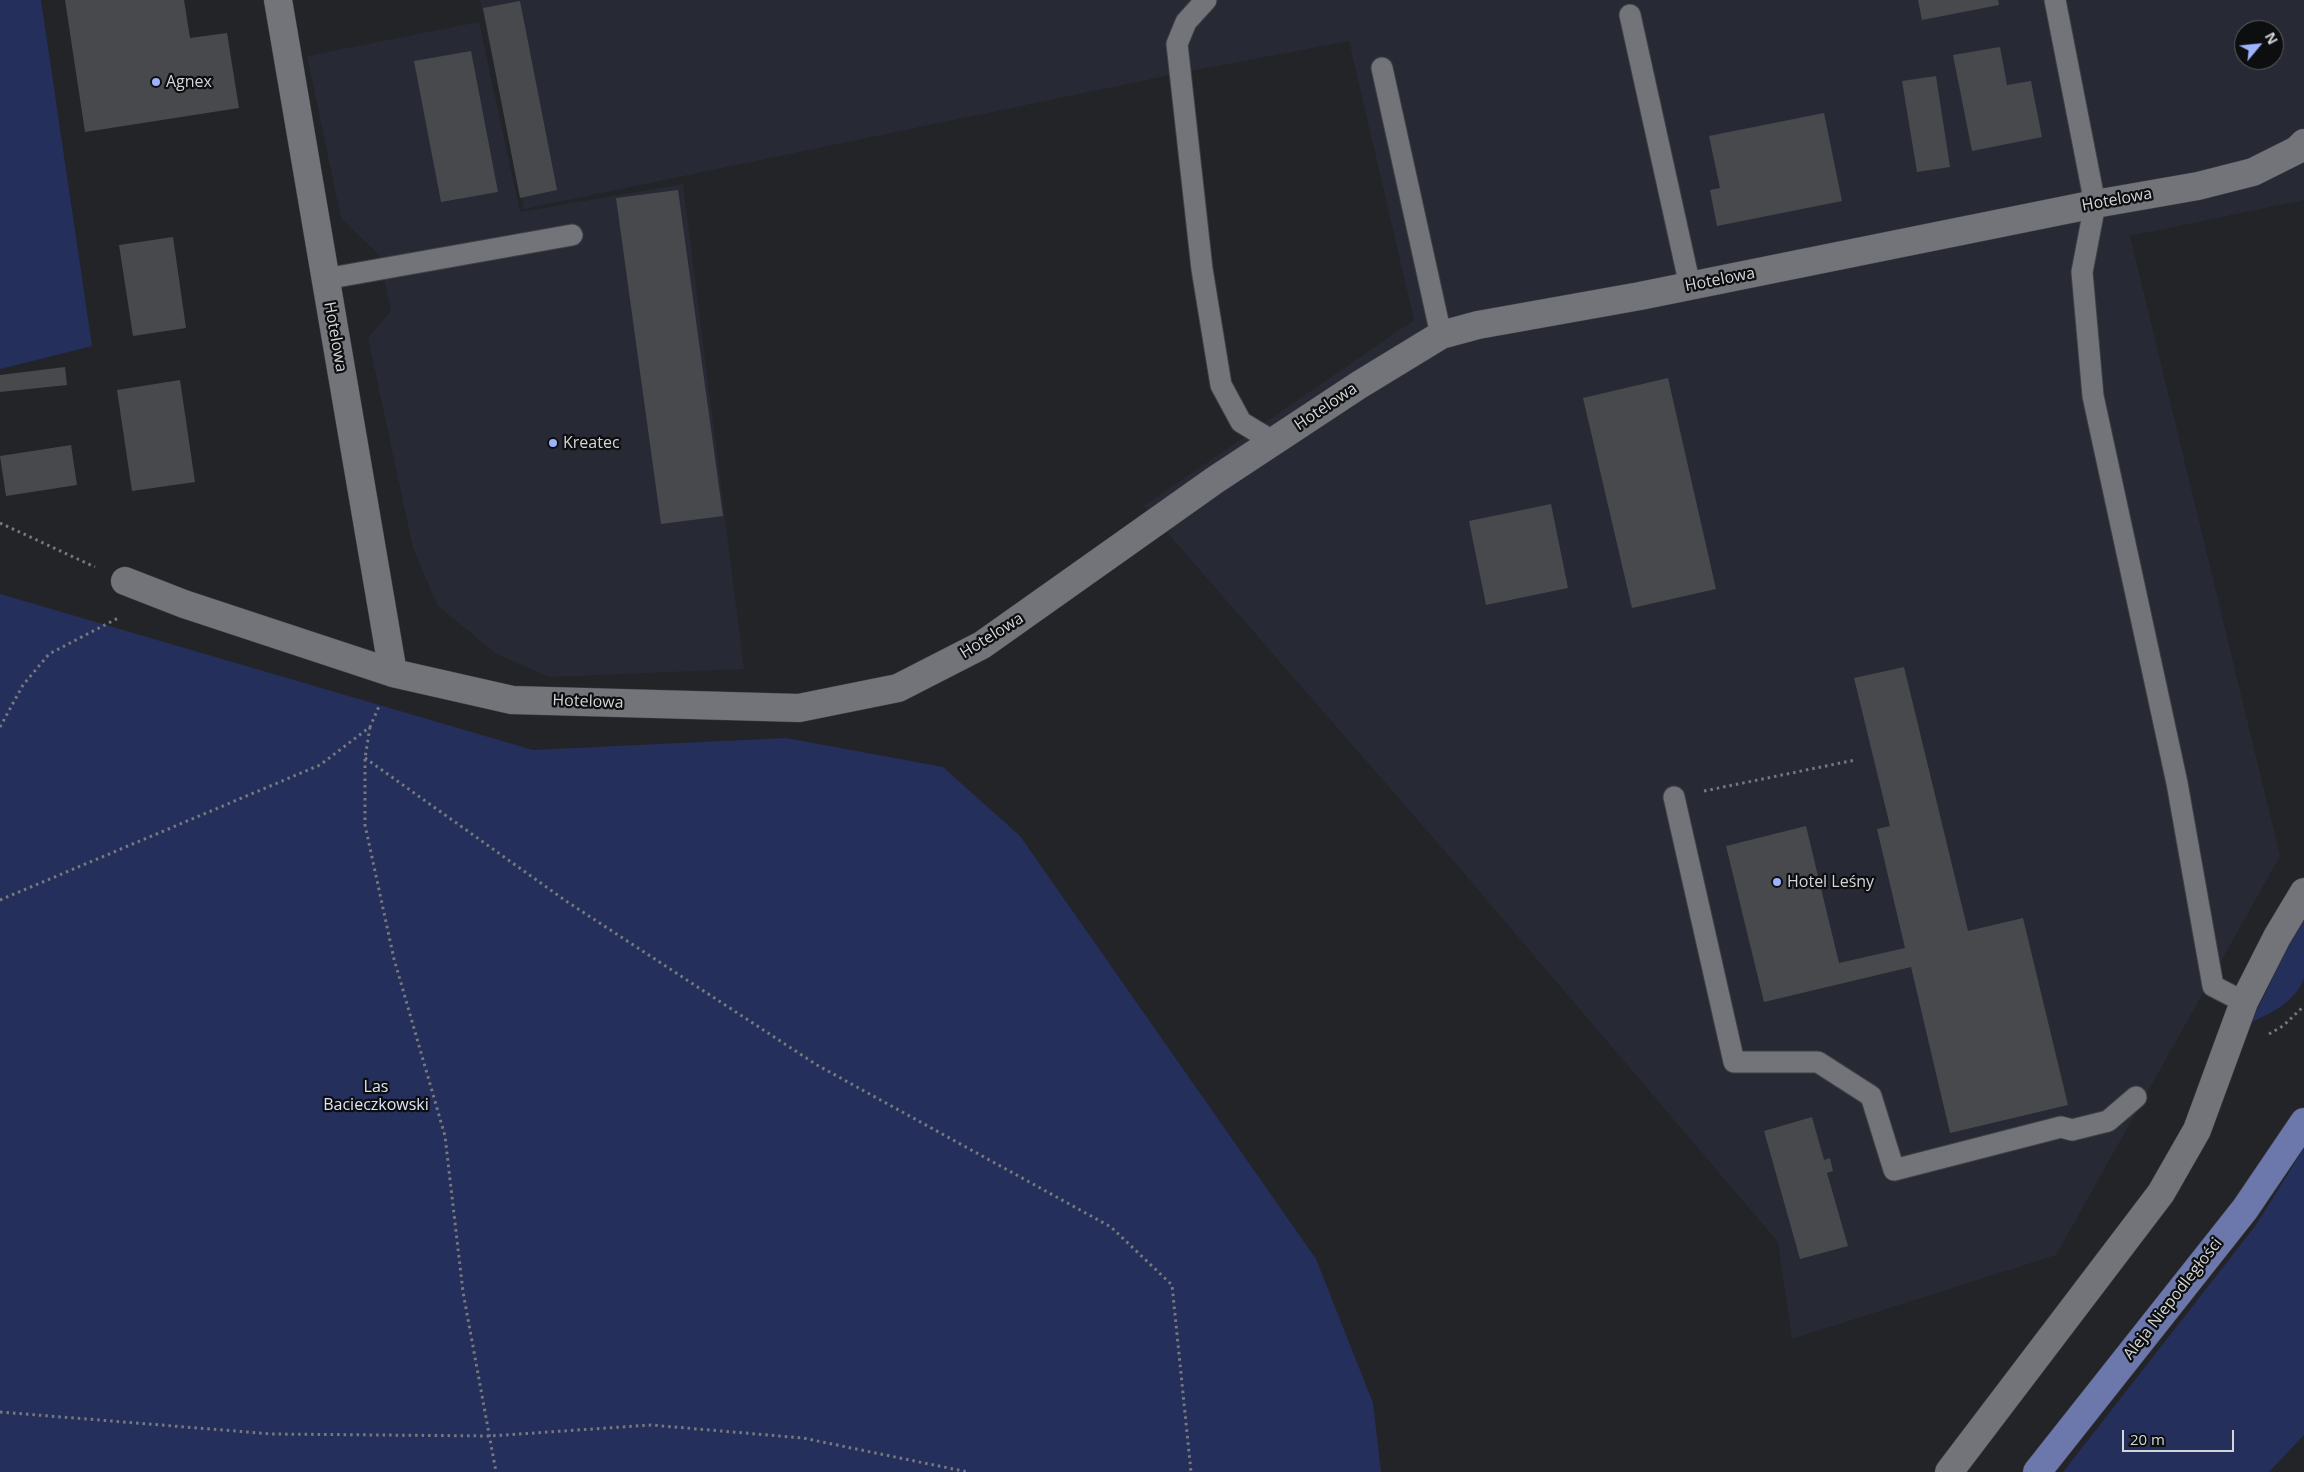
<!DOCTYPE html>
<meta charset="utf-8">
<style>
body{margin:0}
#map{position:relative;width:2304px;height:1472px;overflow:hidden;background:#232428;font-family:"Open Sans",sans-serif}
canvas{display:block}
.north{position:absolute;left:2234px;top:20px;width:50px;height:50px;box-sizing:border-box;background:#0d0e0f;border:1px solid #5d5e5f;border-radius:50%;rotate:62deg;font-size:14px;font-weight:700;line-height:20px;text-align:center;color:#d4d5d8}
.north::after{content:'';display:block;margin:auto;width:18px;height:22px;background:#9eb3fd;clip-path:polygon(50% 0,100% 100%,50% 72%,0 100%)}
.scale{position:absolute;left:2122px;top:1430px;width:112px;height:22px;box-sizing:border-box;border:2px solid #d4d5d8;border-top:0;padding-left:6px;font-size:15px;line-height:18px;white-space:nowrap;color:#d4d5d8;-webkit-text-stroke:4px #0d0e0f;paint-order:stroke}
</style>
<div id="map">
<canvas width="2304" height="1472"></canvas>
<div class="north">N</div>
<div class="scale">20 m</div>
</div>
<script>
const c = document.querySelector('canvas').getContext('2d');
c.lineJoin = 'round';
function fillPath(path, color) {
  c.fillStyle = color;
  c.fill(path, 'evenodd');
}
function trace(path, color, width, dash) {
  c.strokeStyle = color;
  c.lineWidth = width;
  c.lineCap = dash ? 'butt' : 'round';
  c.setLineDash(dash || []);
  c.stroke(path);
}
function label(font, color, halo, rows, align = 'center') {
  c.font = font + ' "Open Sans",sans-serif';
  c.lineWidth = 4.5;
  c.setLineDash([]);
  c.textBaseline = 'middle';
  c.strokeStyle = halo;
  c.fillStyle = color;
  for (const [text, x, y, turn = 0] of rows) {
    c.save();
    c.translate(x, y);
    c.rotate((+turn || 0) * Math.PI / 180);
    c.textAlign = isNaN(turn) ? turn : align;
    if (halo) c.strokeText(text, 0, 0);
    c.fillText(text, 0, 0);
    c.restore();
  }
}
const built = new Path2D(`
 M480,0h1824v200l-174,36 150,620 -224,399 -264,84 -14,-97 -322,-378 -312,-358 270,-186 -65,-279 -169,32 -656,136zM2244,30h30v30h-30z
 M479,22l41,190 163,-28 61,485 -195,8 -54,-24 -58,-48 -24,-57 -45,-210 23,-27 -12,-56 -38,-37 -34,-162z`);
const green = new Path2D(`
 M0,0h41l51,346 -92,23z
 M0,594l533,156 253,-12 157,29 77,69 296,423 57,144 8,69h-1381z
 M2304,919c0,13 0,47 0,59 -7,22 -33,36 -53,44l36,-73z
 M2304,1148v287l-35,37h-206l193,-247z`);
const building = new Path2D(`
 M65,0h119l6,38 37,-5 12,75 -154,24z
 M1918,0h80l1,5 -77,15z
 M520,1l37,189 -37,8 -37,-190z
 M2000,47l7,38 24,-4 11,56 -70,14 -19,-96z
 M471,51l27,141 -57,10 -27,-141z
 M1936,76l14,91 -33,5 -15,-91z
 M1824,113l18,88 -125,25 -7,-36 10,-2 -11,-52z
 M678,190l45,326 -62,8 -45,-326z
 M173,237l13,91 -53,8 -14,-91z
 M65,367l2,18 -67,7v-17z
 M1668,378l48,211 -84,19 -49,-210z
 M180,380l15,102 -63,9 -15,-101z
 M71,445l6,40 -71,11 -6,-40z
 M1551,504l17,84 -82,17 -17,-84z
 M1904,667l64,264 55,-13 45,187 -118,28 -39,-166 -147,35 -38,-156 80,-20 33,137 66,-15 -28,-119 13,-3 -36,-148z
 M1812,1117l12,43 6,-2 3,13 -6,2 21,73 -48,13 -36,-128z`);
const path = new Path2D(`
 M0,523l95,44
 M0,727l23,-42 26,-31 71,-37
 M370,727l-5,31v67l29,134 51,177 18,156 33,180
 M365,758l201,143 251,164 294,162 61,58 19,187
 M1704,791l151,-31
 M0,900l320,-135 50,-38 10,-23
 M2269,1034l14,-8 21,-20
 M0,1412l272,22 218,2 161,-11 152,13 165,34`);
const service = new Path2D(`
 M1206,0l-20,22 -9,22 25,225 19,116 20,37 33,20
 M2055,0l40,204 -13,68 11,124 84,387 36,203 31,16
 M1630,15l60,271
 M1382,68l59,267
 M325,279l247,-44
 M1674,797l60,265h84l53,34 23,74 167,-43 11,3 36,-9 28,-24`);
const minor = new Path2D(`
 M278,0l115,673
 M125,581l59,23 209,69 119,27 287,8 99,-20 84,-43 233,-165 144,-95 82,-50 37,-10 162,-29 455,-92 103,-18 55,-14 44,-22 7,-7
 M1949,1472l212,-279 36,-63 47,-128 33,-65 27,-45`);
const primary = new Path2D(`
 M2037,1472l208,-263 59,-87`);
const markers = [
 [156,82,5,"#9eb3fd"],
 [553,443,5,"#9eb3fd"],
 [1777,882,5,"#9eb3fd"]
];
const poiNames = [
 ["Agnex",166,82],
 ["Kreatec",563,443],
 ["Hotel Leśny",1787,882]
];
const streetNames = [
 ["Hotelowa",2117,200,-10],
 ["Hotelowa",1720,280,-11],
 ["Hotelowa",335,337,80],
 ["Hotelowa",1326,407,-34],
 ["Hotelowa",992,636,-32],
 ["Hotelowa",588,702,2],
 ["Aleja Niepodległości",2173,1299,-52]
];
const parkNames = [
 ["Las",376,1087],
 ["Bacieczkowski",376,1105]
];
fillPath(built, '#272a34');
fillPath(green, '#252f5b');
fillPath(building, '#47494d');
trace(service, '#404145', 23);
trace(minor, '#404145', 29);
trace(primary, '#404145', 29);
trace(path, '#78797c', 3, [2.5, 4]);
trace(service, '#737479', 21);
trace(minor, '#737479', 28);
trace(primary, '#6c78ab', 28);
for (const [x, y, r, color] of markers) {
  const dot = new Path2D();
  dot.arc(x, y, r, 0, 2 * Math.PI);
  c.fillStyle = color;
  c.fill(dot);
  trace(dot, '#0d0e0f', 2);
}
label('16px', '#d4d5d8', '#0d0e0f', poiNames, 'left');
label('16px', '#d4d5d8', '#0d0e0f', streetNames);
label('16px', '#dce4fa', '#0d0e0f', parkNames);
</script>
